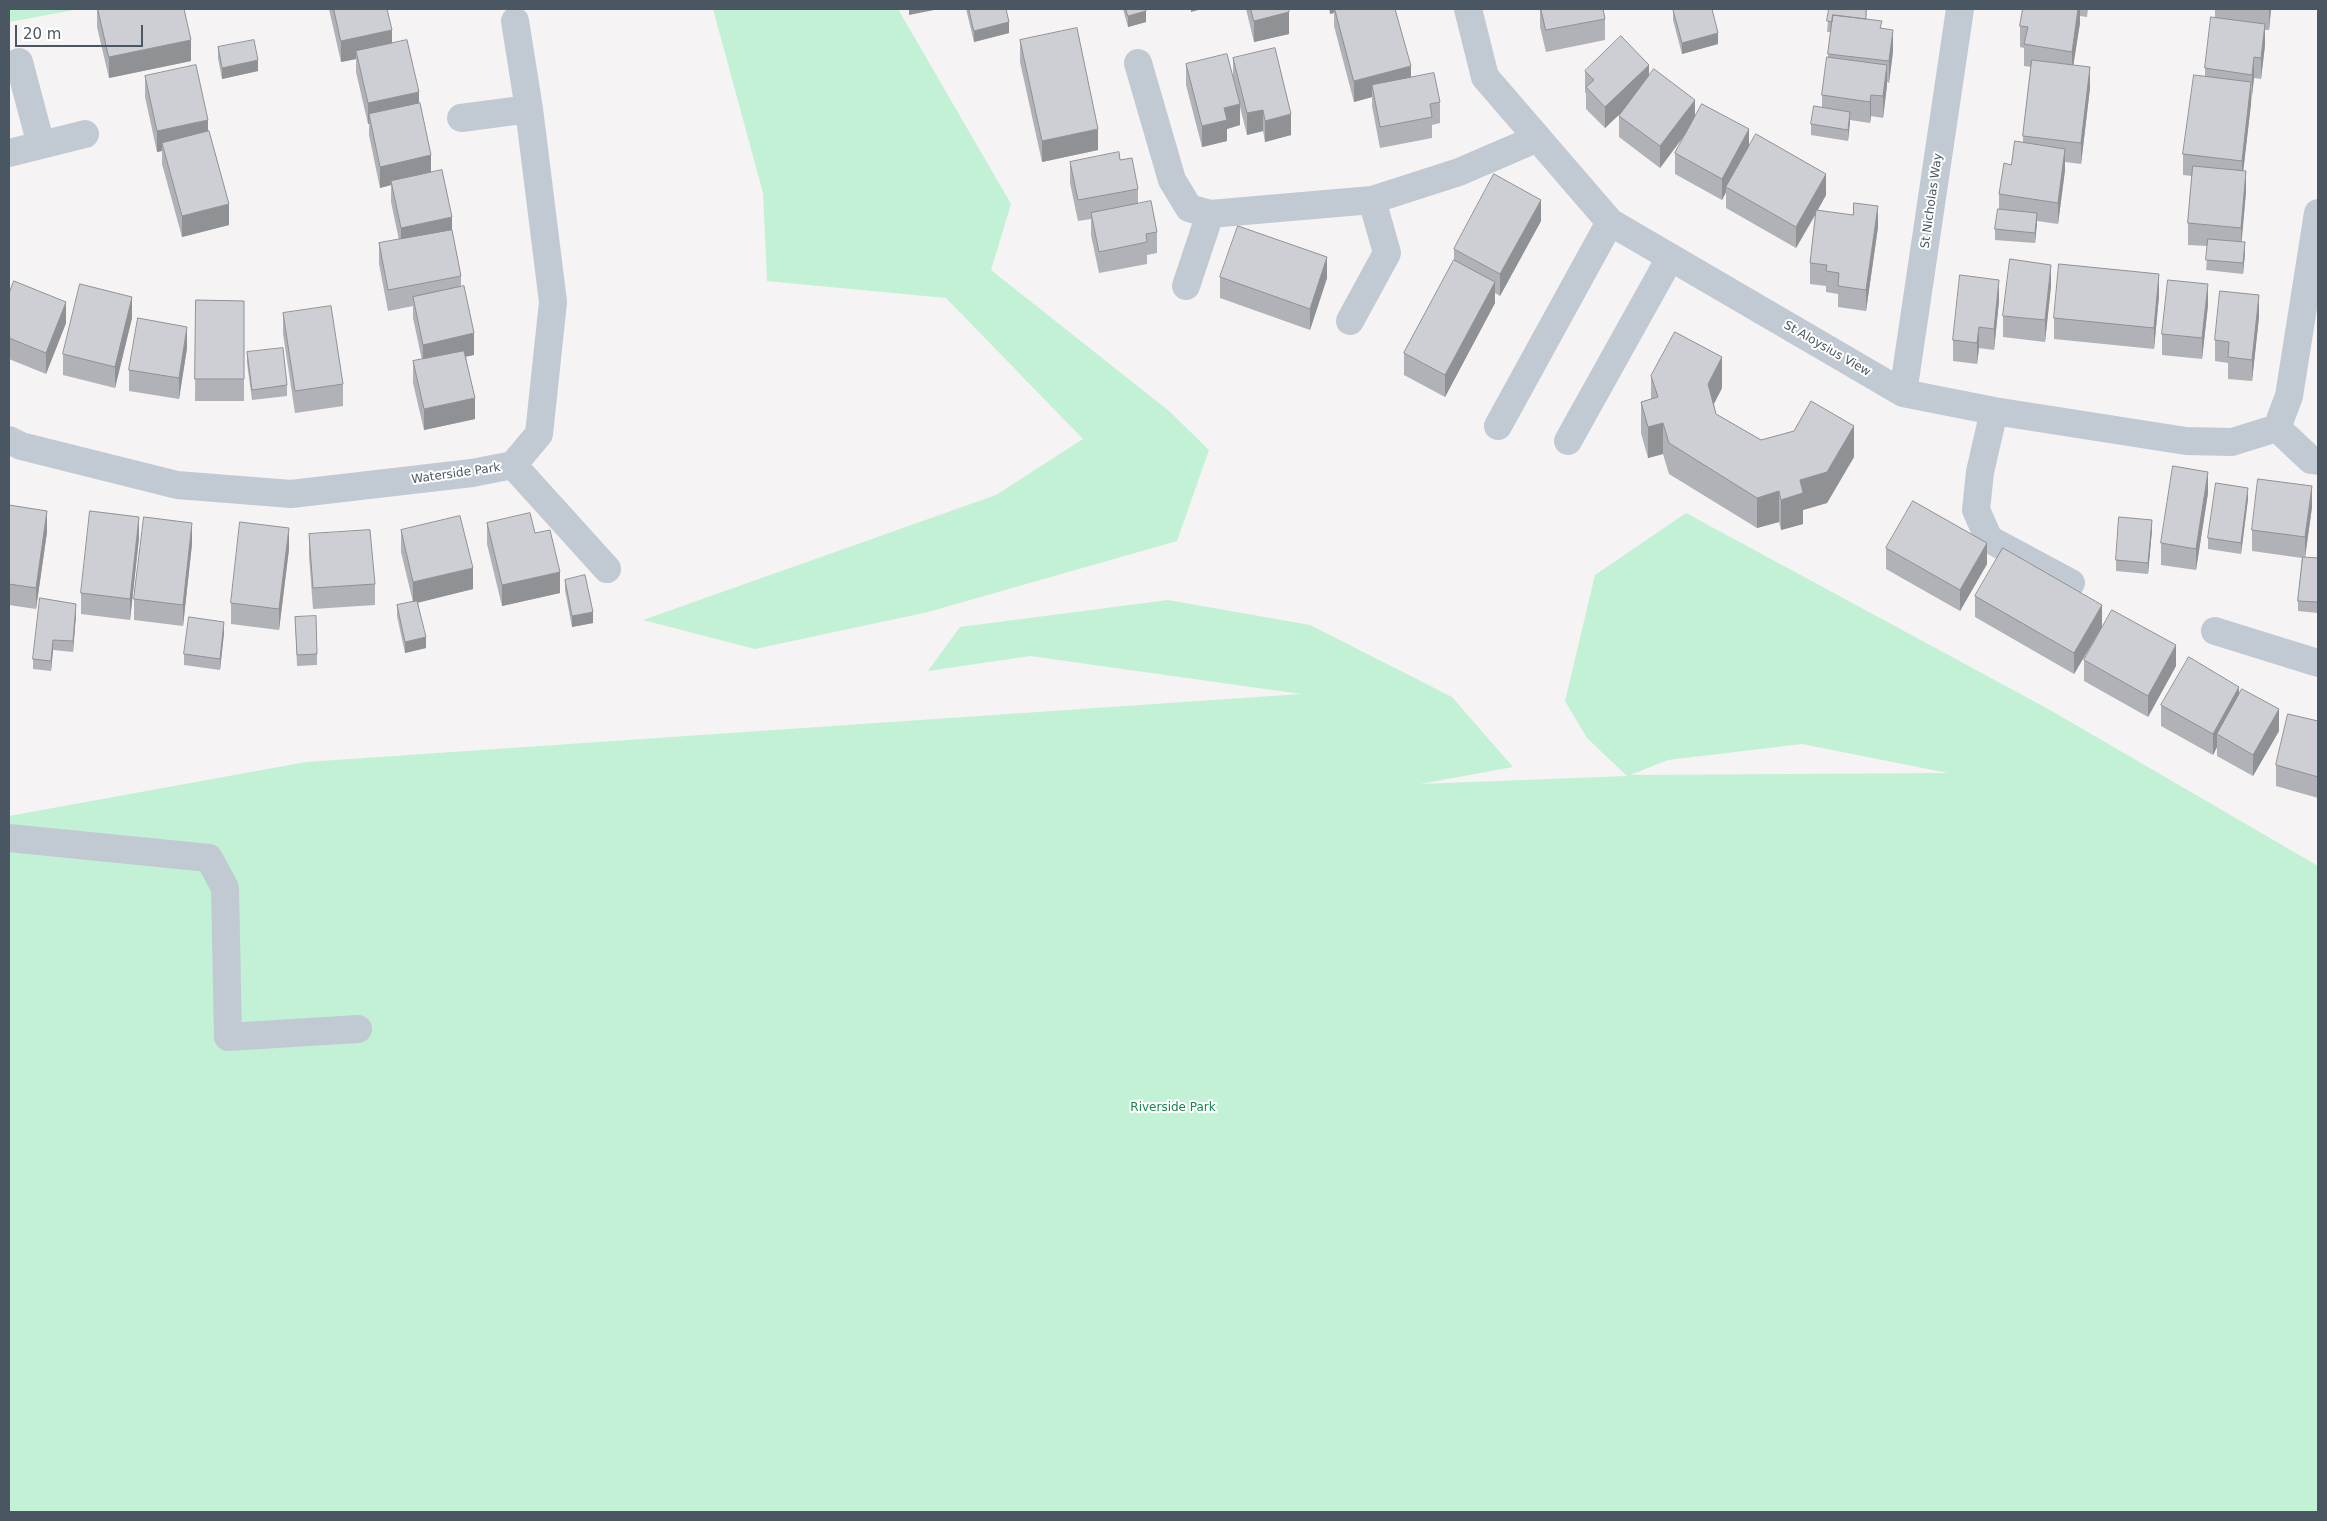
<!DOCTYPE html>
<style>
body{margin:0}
#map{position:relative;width:2327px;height:1521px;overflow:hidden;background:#f5f3f3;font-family:"DejaVu Sans",sans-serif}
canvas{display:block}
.frame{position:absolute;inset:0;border:10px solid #4a5661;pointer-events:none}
.scale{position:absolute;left:15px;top:25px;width:128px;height:22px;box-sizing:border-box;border:2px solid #4a5661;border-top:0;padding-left:6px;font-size:15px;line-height:18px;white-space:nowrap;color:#4a5661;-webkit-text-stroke:4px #fff;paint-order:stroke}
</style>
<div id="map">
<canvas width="2327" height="1521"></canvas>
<div class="frame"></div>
<div class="scale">20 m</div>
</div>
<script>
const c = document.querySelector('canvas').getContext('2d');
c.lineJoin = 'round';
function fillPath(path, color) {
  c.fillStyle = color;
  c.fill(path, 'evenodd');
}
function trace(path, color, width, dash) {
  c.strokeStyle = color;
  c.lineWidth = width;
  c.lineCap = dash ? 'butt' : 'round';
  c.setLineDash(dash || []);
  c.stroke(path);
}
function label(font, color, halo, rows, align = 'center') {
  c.font = font + ' "DejaVu Sans",sans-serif';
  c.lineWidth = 4;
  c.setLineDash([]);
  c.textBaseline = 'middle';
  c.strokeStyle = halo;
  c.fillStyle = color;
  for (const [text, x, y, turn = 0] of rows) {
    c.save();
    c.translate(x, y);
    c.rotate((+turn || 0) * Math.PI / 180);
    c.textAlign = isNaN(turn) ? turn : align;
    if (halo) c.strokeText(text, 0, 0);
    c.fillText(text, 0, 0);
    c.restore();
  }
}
const green = new Path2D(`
 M9,9h71l-71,13z
 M713,9h185l113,195 -20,66 178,141 40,39 -32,91 -249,71 -173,37 -112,-29 353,-125 87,-56 -137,-141 -179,-17 -4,-88z
 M1686,513l364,197 268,156v646h-2309v-696l297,-54 995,-68 -271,-38 -102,15 32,-44 208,-27 142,25 142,72 61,70 -93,17 207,-8 -40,-38 -22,-37 30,-126zM1802,744l146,29 -318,2 38,-15z`);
const minor = new Path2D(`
 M1468,9l17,68 125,145 293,171 91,18 192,30 46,1 45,-14 34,32 7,1
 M19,62l22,83
 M1138,63l34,117 17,28 21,6 162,-14 87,-28 79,-34
 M461,118l68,-9
 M9,153l76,-19
 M1186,286l24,-72
 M1350,321l37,-68 -15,-53
 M1903,393l57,-384
 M1994,411l-14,61 -4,38 13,29 82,44
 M1498,426l112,-204
 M2277,428l12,-32 29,-183
 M9,440l12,6 156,39 114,9 181,-21 41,-8 26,-31 14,-132 -24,-193 -14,-88
 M1568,441l102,-183
 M513,465l94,104
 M2215,631l103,32
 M9,838l200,20 16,30 3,149 130,-8`);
const wall = new Path2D(`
 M97,9h87l7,52 -82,17 -12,-51z
 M329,9h58l5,34 27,60 12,69 21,58 9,46v11l13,68 -8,1 9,63 -51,11 -11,-47v-22l9,-1 -9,-42v-12l-25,5 -9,-47v-21l20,-3 -8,-38v-17l-11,3 -11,-53v-11h-1l-12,-52v-13l-15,3z
 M966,9h40l3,24 -35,9z
 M1123,9h23v13l-18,5z
 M1246,9h43v25l-35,8z
 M1329,9h66l16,68 29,25v21l-8,2v13l-52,10 -8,-42v-9l-18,5 -20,-76v-13l-4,1z
 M1540,9h63l2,10v21l-59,12 -6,-25z
 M1829,9h38l-1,10 16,9 11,23 -4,32 -2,-1 -4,36 -12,-2 -1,7 -20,-3 -2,21 -37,-6v-11l11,-17v-12l6,-38 3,-25h-4z
 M2023,9h65l-1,8 -7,-1v7l-7,42 17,23 -9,76 -16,-2v8l-7,54 -21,-3 -2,22 -40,-3v-11l4,-20v-15l12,-29 12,-23v-6l8,-69 -7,-1v-18l-4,-1v-21z
 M2215,9h56l-2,21h-4v15l-4,34 -7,-1 -11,93 3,21 -5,50 4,11 -2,21 -37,-4 2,-24 -20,-1v-22l4,-47 -9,-1v-21l22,-78v-8l10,-51z
 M1673,10l45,34 -36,10 -9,-34z
 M1020,40l78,110 -56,12 -22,-100z
 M218,47l40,24 -36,8 -4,-21z
 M1233,58l58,77 -26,7 -2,-11 -16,4 -7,-28v18l-13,4v12l-25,6 -16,-62v-21l47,14z
 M1585,71l64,4 46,42 54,31 77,47 -8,15 60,17 -12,84 -28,-4v-13l-12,-2v-6l-16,-2v-21l6,-49 -20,34 -70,-40v-16l-4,8 -47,-26v-21l12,-21 -27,36 -41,-31v-21l2,-3 -16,15 -19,-19v-15l-1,-2z
 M145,76l63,55 21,94 -47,12 -20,-73v-13l-5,1 -12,-55z
 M1120,160l18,29v15l19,28v21l-10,2v9l-48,9 -8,-38v-16l-13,2 -8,-38v-21z
 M1541,221l-41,75 -5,-3v10l-50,94 -41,-22v-22l50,-92v-12z
 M1220,277l107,1 -17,52 -90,-32z
 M2051,286l-6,56 -42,-5v-21z
 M9,294l57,29 -20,51 -37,-15z
 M2159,296l-5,53 -100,-10v-21z
 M196,300l48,1v100h-49z
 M1999,301l-5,49 -15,-2 -2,16 -24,-3v-21z
 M2208,305l-6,54 -40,-4v-21z
 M283,313l60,71v22l-48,7 -12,-79z
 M2259,317l-7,64 -24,-2v-16l-13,-2v-21z
 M132,318l-17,70 -52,-13v-21z
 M187,348l-8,51 -50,-8v-21z
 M247,352l40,33v11l-35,4 -5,-37z
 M1651,376l71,12 -8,16 2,10 45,26 93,17 -27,46 -24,7v14l-22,6 -2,-8 -22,6 -88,-54 -6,-20 -15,4 -7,-25v-31l10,-3z
 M2208,493l-12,77 -35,-5v-22z
 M2248,499l-7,55 -33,-5v-11z
 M9,505l38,27 -11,77 -27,-4z
 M2312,507l-7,50 13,1v55l-20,-2v-10l4,-43 -50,-7v-21z
 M487,523l48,10 25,60 -58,13 -15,-62z
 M401,530l72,59 -55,13 8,46 -21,5 -8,-37v-11l16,-3 -12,-50z
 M2152,530l-4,44 -32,-3v-11z
 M309,534l66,50v21l-62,4 -4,-53z
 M139,538l-9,82 -49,-6v-21z
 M192,544l-9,82 -49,-6v-21z
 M1886,548l101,16 -27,47 -74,-42z
 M289,549l-10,81 -48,-6v-21z
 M565,580l28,43 -21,4 -7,-37z
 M1975,596l127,31 -28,47 -99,-57z
 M76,615l-3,37 -20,-2 -2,21 -18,-2v-10z
 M295,617l22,37v11l-20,1z
 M224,633l-4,37 -36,-5v-11z
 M2084,660l92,6 -28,51 -64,-36z
 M2239,694l40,37 -26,45 -36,-20v-9l-4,8 -52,-29v-21z
 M2318,721v77l-42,-12v-21z`);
const shadedWall = new Path2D(`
 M909,9h30l-30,6z
 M1191,9h11l-11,3z
 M1330,9h4v4l-4,1z
 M2078,9h2v14l-8,51v-22z
 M2269,9h2l-2,21z
 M1146,11v11l-18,5v-11z
 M1289,12v22l-35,8v-21z
 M1009,22v11l-35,9v-11z
 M2265,24v21l-4,34v-21z
 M392,30v22l-36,-1v8l-15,3v-21z
 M1893,30v21l-4,32v-22z
 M1718,33v11l-36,10v-11z
 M191,40v21l-82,17v-21z
 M2254,57v21l-2,18v-21z
 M258,60v11l-36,8v-11z
 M1649,65v21l-44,42v-21z
 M1887,65v21l-4,32v-22z
 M1411,66v22l-39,-3v12l-18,5v-21z
 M2090,67v21l-9,76v-21z
 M2251,82v22l-9,78v-21z
 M419,92v21l-50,1v10h-1v-21z
 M1871,95v21l-1,7v-21z
 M1695,100v21l-35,47v-22z
 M1240,104v21l-13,4v12l-25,6v-21l22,-18z
 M1263,110v21l-16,4v-22z
 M1850,112v10l-2,19v-11z
 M1291,114v21l-26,7v-21z
 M208,120v21l-46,2v8l-5,1v-21z
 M1098,129v21l-56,12v-21z
 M1749,129v22l-23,36v5l-4,8v-21z
 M2065,149v21l-7,54v-21z
 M431,155v22l-40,4v4l-11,3v-21z
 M2246,171v21l-5,57v-21z
 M1826,174v21l-30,53v-21z
 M1541,200v21l-41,75v-22z
 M229,204v21l-47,12v-21z
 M1878,206v21l-12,84v-21z
 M2037,213v11l-2,19v-10z
 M452,217v21l-51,11v-21z
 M2245,242v11l-2,21v-11z
 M1327,257v21l-17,52v-21z
 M2051,265v21l-6,56v-22z
 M2159,274v22l-5,53v-21z
 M1999,280v21l-5,49v-21z
 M1495,282v21l-50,94v-22z
 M2208,284v21l-6,54v-21z
 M2259,295v22l-7,64v-21z
 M132,297v21l-17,70v-21z
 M66,302v21l-20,51v-21z
 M187,327v21l-8,51v-21z
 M1979,327v21l-2,16v-21z
 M474,333v22l-51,11v-21z
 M1722,357v31l-14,27v-31z
 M475,398v21l-51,11v-21z
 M1663,423v31l-15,4v-31z
 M1854,426v31l-27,46 -24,7v14l-22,6v-30z
 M2208,472v21l-12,77v-21z
 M2312,486v21l-7,51v-21z
 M2248,488v11l-7,55v-11z
 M1779,491v31l-22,6v-30z
 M47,511v21l-11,77v-21z
 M139,517v21l-9,82v-21z
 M2152,520v10l-4,44v-11z
 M192,523v21l-9,82v-21z
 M289,528v21l-10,81v-21z
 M1987,543v21l-27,47v-21z
 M473,568v21l-60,15v-22z
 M560,572v21l-58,13v-21z
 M76,604v11l-3,37v-11z
 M2102,605v22l-28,47v-21z
 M593,612v11l-21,4v-11z
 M224,622v11l-4,37v-11z
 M426,637v11l-21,5v-11z
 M53,640v10l-2,21v-10z
 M2176,645v21l-28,51v-21z
 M2239,687v21l-22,26v13l-4,8v-21z
 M2279,709v22l-26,45v-21z`);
const building = new Path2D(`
 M98,9h86l7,31 -82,17z
 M334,9h53l5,21 -51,11z
 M969,9h37l3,13 -35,9z
 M1126,9h20v2l-18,5z
 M1251,9h38v3l-35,9z
 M1335,9h60l16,57 -57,15z
 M1541,9h62l2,10 -59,11z
 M1675,9h37l6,24 -36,10 -9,-33z
 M1829,9h37v10l-33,-4 -1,7 -5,-1z
 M2023,9h55l-6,43 -48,-8 4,-17 -8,-1z
 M1833,15l49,6 -2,7 13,2 -4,31 -61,-7z
 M2211,17l54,7 -4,34 -7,-1 -2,18 -47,-7z
 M1077,28l21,101 -56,12 -22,-101z
 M1621,36l28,29 -44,42 -19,-20 8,-7 -9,-9z
 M254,40l4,20 -36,8 -4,-21z
 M407,40l12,52 -51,11 -12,-52z
 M1275,48l16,66 -26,7 -2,-11 -16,3 -14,-55z
 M1227,54l13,50 -16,4 3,12 -25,6 -16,-62z
 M1827,57l60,8 -4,31 -12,-1 -1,7 -48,-7z
 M2032,60l58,7 -9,76 -58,-7z
 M196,65l12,55 -51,11 -12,-55z
 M1654,69l41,31 -35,46 -41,-30z
 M1434,73l6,29 -10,2 2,13 -52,10 -8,-42z
 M2194,75l57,7 -9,79 -59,-7z
 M420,103l11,52 -51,12 -11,-53z
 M1702,104l47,25 -27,50 -47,-26z
 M1814,106l36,6 -2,18 -37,-6z
 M209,131l20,73 -47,12 -20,-73z
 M1756,134l70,40 -30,53 -70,-40z
 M2015,141l50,8 -7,54 -59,-9 5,-31 7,2z
 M1119,152l1,8 12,-2 6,31 -60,11 -8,-38z
 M2193,166l53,5 -5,57 -53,-5z
 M442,170l10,47 -51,11 -10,-47z
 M1494,174l47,26 -41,74 -46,-25z
 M1151,201l6,31 -11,2 1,8 -48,10 -8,-39z
 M1854,203l24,3 -12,84 -28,-4 1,-13 -13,-2 1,-6 -17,-2 6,-53 37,5z
 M1998,209l39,4 -2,20 -40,-4z
 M1238,226l89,31 -17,52 -90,-32z
 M452,230l9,46 -73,14 -9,-47z
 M2208,239l37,3 -2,21 -37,-3z
 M2010,259l41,6 -6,55 -42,-4z
 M1454,260l41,22 -50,93 -41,-22z
 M2059,264l100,10 -5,54 -100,-10z
 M1960,275l39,5 -5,49 -15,-2 -2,16 -24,-3z
 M2168,280l40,4 -6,54 -40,-4z
 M14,281l52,21 -20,51 -37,-15v-44z
 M80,284l52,13 -17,70 -52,-13z
 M464,286l10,47 -51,12 -10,-48z
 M2220,291l39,4 -7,65 -24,-3 1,-15 -14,-2z
 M196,300l48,1v78h-49z
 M331,306l12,78 -48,7 -12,-78z
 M138,318l49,9 -8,51 -50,-8z
 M1675,332l47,25 -14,27 8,30 45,26 33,-9 17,-30 43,25 -27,46 -27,8 3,13 -22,7 -2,-9 -22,7 -88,-55 -6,-20 -15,4 -7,-25 17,-5 -7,-21z
 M283,348l4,37 -35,5 -5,-38z
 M464,351l11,47 -51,11 -11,-48z
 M2173,466l35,6 -12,77 -35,-6z
 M2258,479l54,7 -7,51 -53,-7z
 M2216,483l32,5 -7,55 -33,-5z
 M1913,501l74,42 -27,47 -74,-42z
 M9,505l38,6 -11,77 -27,-4z
 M90,511l49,6 -9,82 -49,-6z
 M530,513l5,20 15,-3 10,42 -58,13 -15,-62z
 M460,516l13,52 -60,14 -12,-52z
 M144,517l48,6 -9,82 -49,-6z
 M2119,517l33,3 -4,43 -32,-3z
 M240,522l49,6 -10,81 -48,-6z
 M370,530l5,54 -62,4 -4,-54z
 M2003,548l99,57 -28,48 -99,-57z
 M2303,557l15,1v44l-20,-1z
 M585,575l8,37 -21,4 -7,-36z
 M40,598l36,6 -3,37 -20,-1 -2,21 -18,-2z
 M417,601l9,36 -21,5 -8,-37z
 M2112,610l64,35 -28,51 -64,-36z
 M316,616l1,38 -20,1 -2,-38z
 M189,617l35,5 -4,37 -36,-5z
 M2189,657l50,30 -26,47 -52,-29z
 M2242,689l37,20 -26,46 -36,-21z
 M2288,714l30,7v56l-42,-12z`);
const streetNames = [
 ["St Nicholas Way",1932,201,-82],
 ["St Aloysius View",1827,349,30],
 ["Waterside Park",456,474,-8]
];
const parkNames = [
 ["Riverside Park",1173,1108]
];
fillPath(green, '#c3f1d5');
trace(minor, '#c1cad2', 28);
fillPath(wall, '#b0b2b7');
fillPath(shadedWall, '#909195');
fillPath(building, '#cdcfd5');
trace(building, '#909195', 1);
label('12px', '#4a5661', '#fff', streetNames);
label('12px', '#17864f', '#fff', parkNames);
</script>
